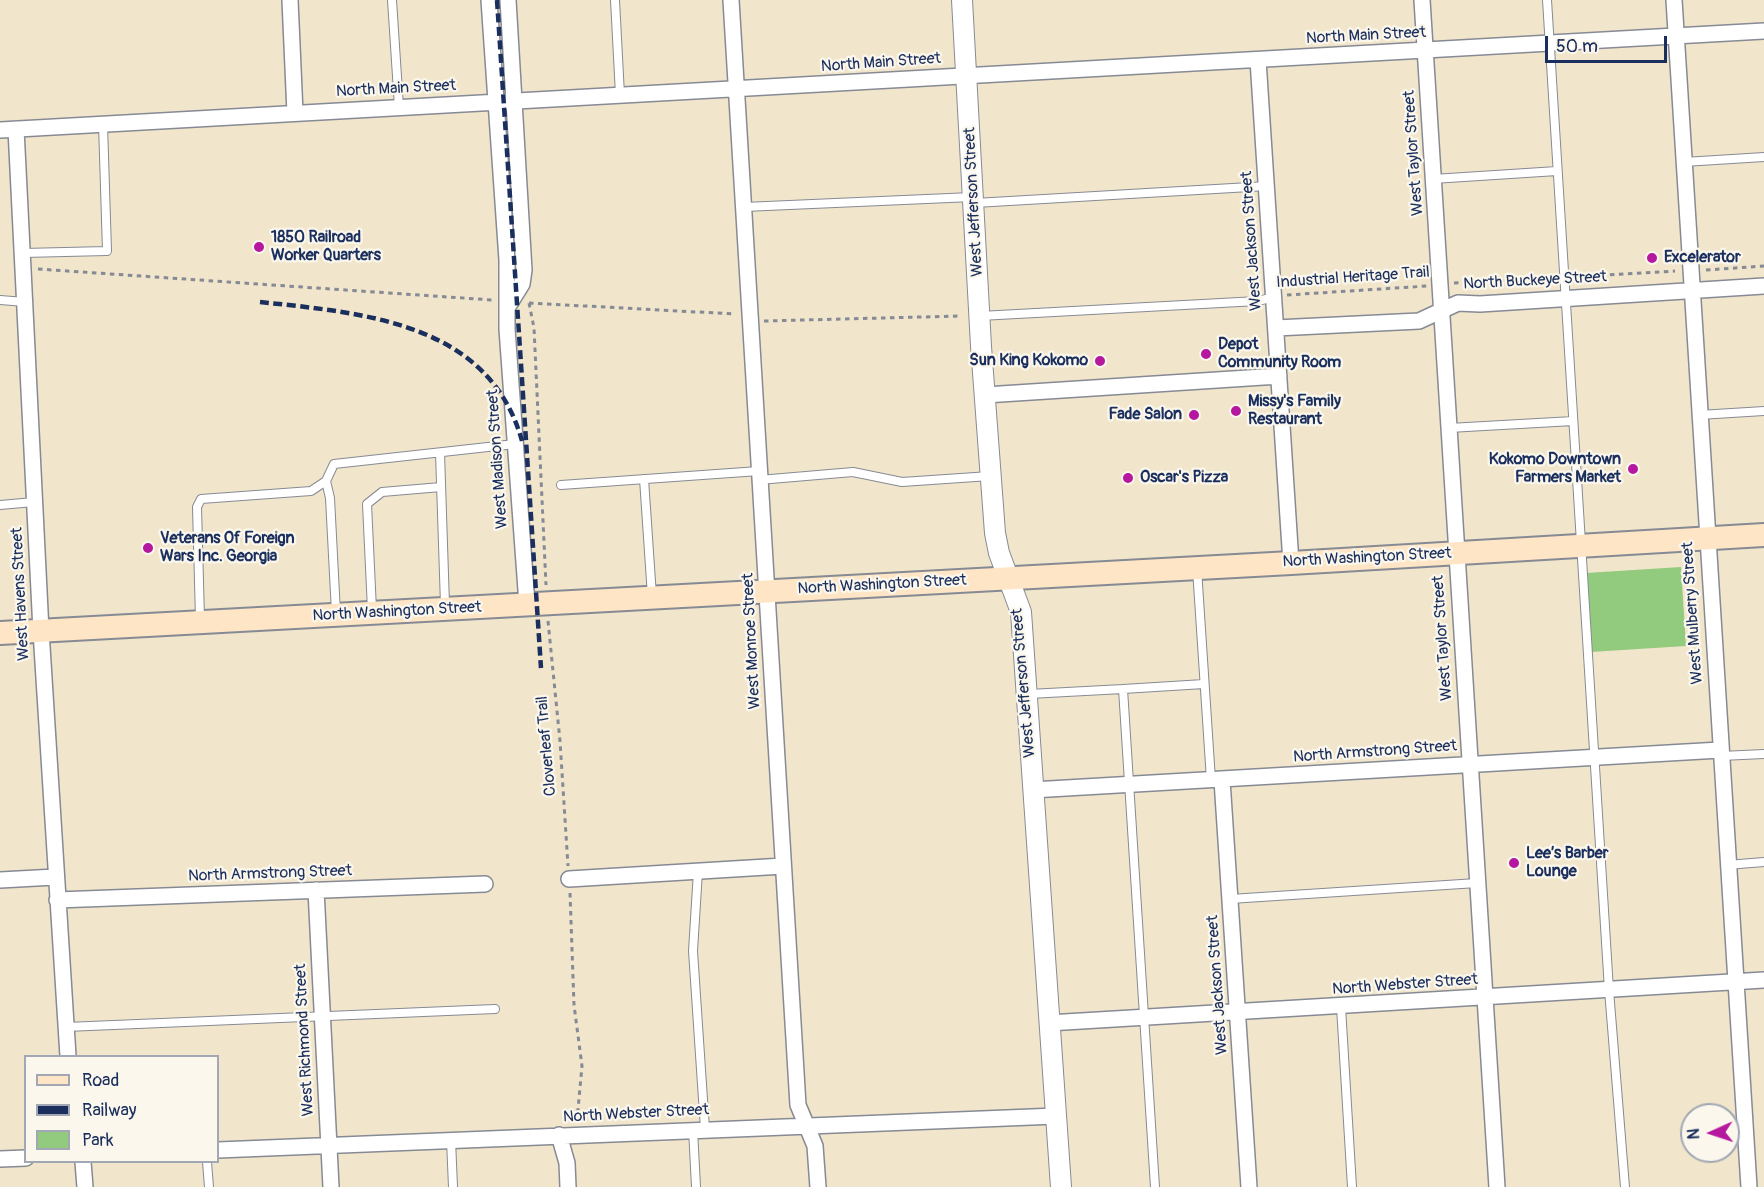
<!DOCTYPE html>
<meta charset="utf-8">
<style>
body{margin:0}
#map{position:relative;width:1764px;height:1187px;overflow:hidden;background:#f1e6cb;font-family:Pangolin,sans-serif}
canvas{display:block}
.legend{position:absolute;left:24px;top:1055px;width:195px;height:108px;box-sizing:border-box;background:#fbf7ec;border:2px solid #a1a7b3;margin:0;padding:8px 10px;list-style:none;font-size:18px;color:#1b2f5e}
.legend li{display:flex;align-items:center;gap:12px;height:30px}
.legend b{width:30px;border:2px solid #a1a7b3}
.north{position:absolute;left:1680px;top:1103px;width:60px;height:60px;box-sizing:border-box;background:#fbf7ec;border:2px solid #a1a7b3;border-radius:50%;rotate:267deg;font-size:16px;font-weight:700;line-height:24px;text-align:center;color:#1b2f5e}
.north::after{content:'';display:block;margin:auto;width:21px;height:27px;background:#b5179e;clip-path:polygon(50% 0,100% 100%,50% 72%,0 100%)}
.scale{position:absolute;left:1545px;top:36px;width:122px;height:27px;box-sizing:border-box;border:3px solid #1b2f5e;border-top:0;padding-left:8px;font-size:18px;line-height:21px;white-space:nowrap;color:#1b2f5e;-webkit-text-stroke:4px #fbf7ec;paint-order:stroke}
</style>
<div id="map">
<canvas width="1764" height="1187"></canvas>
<ul class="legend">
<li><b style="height:8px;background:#fde5c5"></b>Road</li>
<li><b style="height:8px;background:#1b2f5e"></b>Railway</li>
<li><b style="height:16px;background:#93cb7e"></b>Park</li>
</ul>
<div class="north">N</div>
<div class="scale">50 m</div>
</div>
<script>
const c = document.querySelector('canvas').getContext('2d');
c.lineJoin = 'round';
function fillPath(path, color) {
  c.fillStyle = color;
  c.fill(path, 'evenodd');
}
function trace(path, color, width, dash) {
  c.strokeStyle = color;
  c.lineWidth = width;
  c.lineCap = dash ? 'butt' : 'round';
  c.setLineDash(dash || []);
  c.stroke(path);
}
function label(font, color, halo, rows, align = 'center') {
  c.font = font + ' Pangolin,sans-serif';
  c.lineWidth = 4.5;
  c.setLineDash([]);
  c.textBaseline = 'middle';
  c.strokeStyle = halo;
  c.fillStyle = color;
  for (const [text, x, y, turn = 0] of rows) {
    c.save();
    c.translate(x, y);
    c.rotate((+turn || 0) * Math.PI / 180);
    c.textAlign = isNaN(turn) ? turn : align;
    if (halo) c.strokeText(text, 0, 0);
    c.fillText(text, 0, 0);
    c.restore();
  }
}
const green = new Path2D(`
 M1681,567l5,79 -95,6 -5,-79z`);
const path = new Path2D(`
 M38,269l454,31
 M1706,270l58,-4
 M1574,277l101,-6
 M1454,283l99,-5
 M1287,295l140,-9
 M529,303l206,11
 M529,303l5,25 12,257
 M764,321l197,-5
 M548,621l12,120 8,125
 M570,893l4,112 8,61 -5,54`);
const service = new Path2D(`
 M392,0l7,107
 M615,0l5,95
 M1547,0l62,990 16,197
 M1684,162l80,-5
 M1433,179l124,-8
 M975,203l292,-17
 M744,207l228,-10
 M23,253l84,-2 -4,-127
 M0,300l25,2
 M980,316l278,-15 16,-4
 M1699,415l65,-4
 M1449,428l124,-7
 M440,453l5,152
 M644,479l8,117
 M759,480l94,-8 49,10 88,-6
 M326,481l4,17 6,115
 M561,485l198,-14
 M0,505l34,-3
 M1197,569l14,211
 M372,610l-5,-106 15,-12 59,-5
 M200,619l-3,-112 4,-8 110,-8 15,-10 8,-17 181,-20
 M1029,694l94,-5
 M1721,756l43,-2
 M1727,865l37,-3
 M698,871l-5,80 12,178
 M1230,899l247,-16
 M1341,1007l11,180
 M66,1027l429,-18
 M693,1129l3,58
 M451,1140l2,47
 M207,1162l2,25
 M1155,1187l-32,-498 81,-5`);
const minor = new Path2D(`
 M290,0l5,113
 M489,0l18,260v69l20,275
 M731,0l67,1105 17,41 3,41
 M1422,0l75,1187
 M1674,0l75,1187
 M1258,60l33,503
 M16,129l25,502 27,425
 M0,130l1764,-99
 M507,308l15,-24 2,-14 -16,-270
 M1276,328l143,-7 39,-18 22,1 284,-18
 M985,395l294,-19
 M1222,780l27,407
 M1032,790l688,-40
 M569,879l214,-13
 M0,880l55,-3
 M316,890l15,297
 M57,900l428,-16
 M1048,1023l716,-43
 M559,1135l8,28 1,24
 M218,1150l838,-34
 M0,1159l26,-1
 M83,1162l2,25`);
const tertiary = new Path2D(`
 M962,0l19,346 14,187 4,20 22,59 40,575`);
const secondary = new Path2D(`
 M0,633l1291,-70 473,-28`);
const rail = new Path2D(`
 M497,0l44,668
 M260,302c103,11 229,20 262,139`);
const markers = [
 [259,247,6,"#b5179e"],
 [1652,258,6,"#b5179e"],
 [1206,354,6,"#b5179e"],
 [1100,361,6,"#b5179e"],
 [1236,411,6,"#b5179e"],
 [1194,415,6,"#b5179e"],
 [1633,469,6,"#b5179e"],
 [1128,478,6,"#b5179e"],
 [148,548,6,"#b5179e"],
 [1514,863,6,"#b5179e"]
];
const streetNames = [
 ["North Main Street",1366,36,-3],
 ["North Main Street",881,63,-4],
 ["North Main Street",396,89,-3],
 ["West Taylor Street",1414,153,-94],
 ["West Jefferson Street",974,202,-93],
 ["West Jackson Street",1252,241,-94],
 ["Industrial Heritage Trail",1353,278,-4],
 ["North Buckeye Street",1535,281,-3],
 ["West Madison Street",498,459,-94],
 ["North Washington Street",1367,558,-3],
 ["North Washington Street",882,585,-3],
 ["West Havens Street",21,594,-93],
 ["North Washington Street",397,612,-3],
 ["West Mulberry Street",1693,613,-94],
 ["West Taylor Street",1443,638,-94],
 ["West Monroe Street",752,641,-93],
 ["West Jefferson Street",1024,683,-95],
 ["Cloverleaf Trail",547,746,-95],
 ["North Armstrong Street",1375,752,-4],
 ["North Armstrong Street",270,874,-2],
 ["West Jackson Street",1218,985,-94],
 ["North Webster Street",1405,985,-4],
 ["West Richmond Street",305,1040,-93],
 ["North Webster Street",636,1114,-3]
];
const poiNames = [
 ["1850 Railroad",271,238],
 ["Worker Quarters",271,256],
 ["Excelerator",1664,258],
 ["Depot",1218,345],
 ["Community Room",1218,363],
 ["Sun King Kokomo",1088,361,"right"],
 ["Missy's Family",1248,402],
 ["Restaurant",1248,420],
 ["Fade Salon",1182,415,"right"],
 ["Kokomo Downtown",1621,460,"right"],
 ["Farmers Market",1621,478,"right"],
 ["Oscar's Pizza",1140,478],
 ["Veterans Of Foreign",160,539],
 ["Wars Inc. Georgia",160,557],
 ["Lee’s Barber",1526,854],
 ["Lounge",1526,872]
];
fillPath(green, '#93cb7e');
trace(service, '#868a94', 10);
trace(minor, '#868a94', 18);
trace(tertiary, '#868a94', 22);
trace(secondary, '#868a94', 26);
trace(path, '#868a94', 3, [4.5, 4.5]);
trace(service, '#fff', 8);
trace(minor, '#fff', 15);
trace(tertiary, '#fff', 20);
trace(secondary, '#fde5c5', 22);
trace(rail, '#1b2f5e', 4.5, [9, 4.5]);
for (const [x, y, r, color] of markers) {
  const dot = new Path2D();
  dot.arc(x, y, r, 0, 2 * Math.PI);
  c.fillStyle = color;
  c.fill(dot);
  trace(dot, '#fbf7ec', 2);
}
label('16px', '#1b2f5e', '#fbf7ec', streetNames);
label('bold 16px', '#1b2f5e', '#fbf7ec', poiNames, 'left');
</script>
